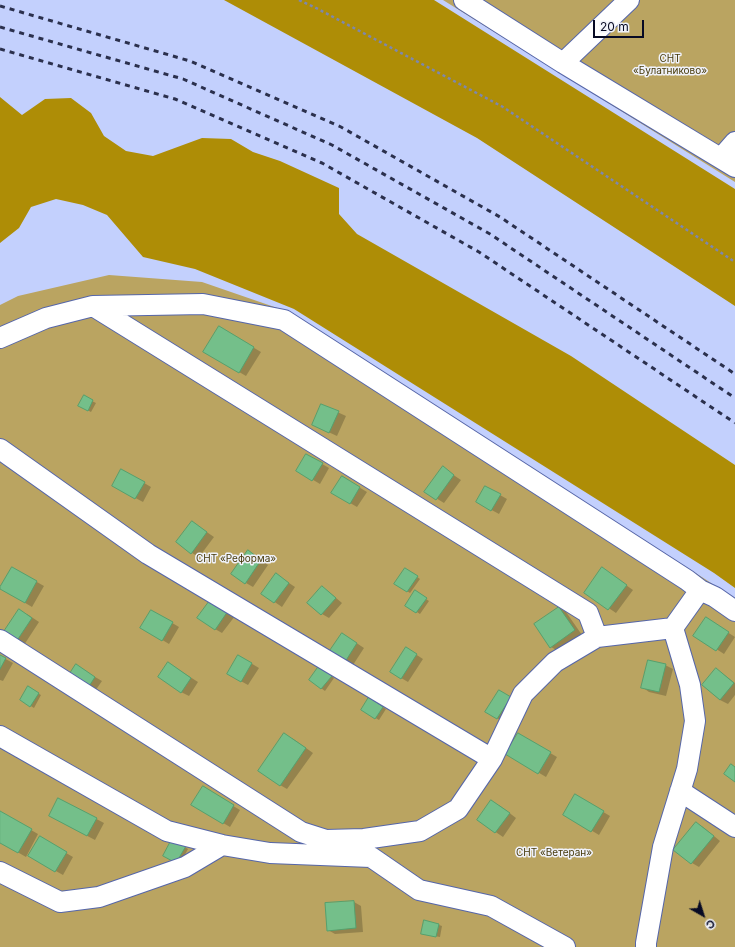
<!DOCTYPE html>
<html>
<head>
<meta charset="utf-8">
<style>
	body { margin:0 }
	#map { position:relative; width:735px; height:947px; overflow:hidden; background:#c3d0fd; font-family:Inter,sans-serif }
	canvas { display:block }
	.north { position:absolute; left:683px; top:895px; width:40px; height:40px; -webkit-text-stroke:3px #f0f2fa; paint-order:stroke; rotate:141deg; font-size:11px; font-weight:700; line-height:16px; text-align:center; color:#070a24 }
	.north::after { content:''; display:block; margin:auto; width:14px; height:18px; background:#070a24; clip-path:polygon(50% 0,100% 100%,50% 72%,0 100%) }
	.scale { position:absolute; left:593px; top:20px; width:51px; height:18px; box-sizing:border-box; border:2px solid #070a24; border-top:0; padding-left:5px; font-size:12px; line-height:14px; white-space:nowrap; color:#070a24; -webkit-text-stroke:3px #f0f2fa; paint-order:stroke }
</style>
</head>
<body>
<div id="map">
<canvas width="735" height="947"></canvas>
<div class="north">С</div>
<div class="scale">20 m</div>
</div>
<script>
const context = document.querySelector('canvas').getContext('2d');
context.lineJoin = 'round';
function fillPath(path, color) { context.fillStyle = color; context.fill(path, 'evenodd'); }
function stroke(path, color, width, dash) { context.strokeStyle = color; context.lineWidth = width; context.lineCap = dash ? 'butt' : 'round'; context.setLineDash(dash || []); context.stroke(path); }
function drawText(font, color, halo, rows, align = 'center') {
  context.font = font + ' Inter,sans-serif'; context.lineWidth = 3; context.setLineDash([]); context.textBaseline = 'middle'; context.strokeStyle = halo; context.fillStyle = color; for (const [text, x, y, turn = 0] of rows) {
    context.save(); context.translate(x, y); context.rotate((+turn || 0) * Math.PI / 180); context.textAlign = isNaN(turn) ? turn : align; if (halo) context.strokeText(text, 0, 0); context.fillText(text, 0, 0); context.restore();
  }
}
const green = new Path2D(`
	M443,0H735V182Z
	M109,275L202,282L286,311L708,581L735,600V947H0V305L18,296Z`);
const forest = new Path2D(`
	M224,0H434L735,189V306L477,138Z
	M0,97L22,115L45,99L71,98L91,113L104,136L126,151L153,156L202,138L231,139L253,152L280,161L339,188V214L357,234L571,356L735,465V588L714,573L294,309L195,269L143,257L107,215L83,205L56,199L31,207L19,228L0,243Z`);
const shadow = new Path2D(`
	M219,327L261,352L246,376L205,352Z
	M84,397L96,403L91,412L80,406Z
	M322,405L346,416L337,436L313,425Z
	M307,455L329,468L320,484L298,471Z
	M443,468L461,480L444,503L426,492Z
	M122,470L151,487L143,502L113,486Z
	M342,477L367,492L357,507L333,493Z
	M486,487L507,499L499,514L477,502Z
	M192,522L214,537L199,557L192,553Z
	M255,556L268,565L253,587L246,583Z
	M12,568L44,586L32,607L0,588Z
	M603,569L633,590L616,613L585,592Z
	M409,571L420,579L410,593L407,591Z
	M283,579L295,587L282,607L263,594Z
	M322,588L329,592L342,603L329,618L322,614Z
	M415,592L429,601L420,614L406,605Z
	M211,600L235,616L222,633L215,629Z
	M559,608L566,612L582,635L558,651L551,647Z
	M152,611L179,627L169,644L141,627Z
	M27,614L39,622L24,645L16,641Z
	M713,623L735,637L724,654L695,635Z
	M349,638L364,648L353,665L346,661Z
	M406,648L423,659L408,682L391,672Z
	M0,656L13,663L3,681L0,680Z
	M239,656L259,668L248,685L228,674Z
	M168,663L198,682L189,696L181,692Z
	M665,665L673,669L666,696L649,692L642,687Z
	M323,669L334,678L325,691L310,680Z
	M716,669L723,674L735,683V695L728,704L720,700L703,685Z
	M83,670L102,681L93,694L68,678Z
	M28,688L41,695L34,708L21,700Z
	M499,691L518,702L505,723L486,711Z
	M369,699L386,709L379,720L362,710Z
	M518,734L557,757L546,777L507,754Z
	M292,738L313,753L287,789L280,785Z
	M203,788L240,810L230,827L193,805Z
	M575,795L610,816L599,835L564,814Z
	M59,799L104,823L95,840L57,820Z
	M499,805L516,818L503,837L478,820Z
	M0,812L38,834L26,857L0,842Z
	M696,823L703,827L720,841L699,867L692,863Z
	M40,838L73,857L63,875L29,856Z
	M173,840L188,849L180,864Z
	M354,902L361,906L363,932L335,934L328,930L326,904Z
	M424,921L439,925L442,926L440,937L424,934V935L422,934Z`);
const building = new Path2D(`
	M219,326L254,347L239,373L203,352Z
	M84,395L93,400L88,411L78,406Z
	M321,404L339,411L329,433L312,425Z
	M306,454L323,463L312,481L296,471Z
	M443,466L454,475L436,500L424,492Z
	M121,469L145,482L135,499L112,486Z
	M342,476L360,487L350,504L331,493Z
	M485,486L501,494L491,511L476,502Z
	M192,521L207,532L191,554L176,542Z
	M248,550L261,560L245,584L231,574Z
	M12,567L37,581L25,603L0,589V587Z
	M602,567L627,585L608,610L584,593Z
	M405,568L418,576L407,592L394,584Z
	M276,573L289,583L274,603L261,594Z
	M322,586L336,598L321,615L307,603Z
	M415,590L427,598L416,613L405,606Z
	M211,599L228,611L215,630L197,618Z
	M559,607L575,630L550,648L534,624Z
	M19,609L32,618L16,642L3,633Z
	M151,610L173,622L162,641L140,628Z
	M706,617L729,632L716,651L693,636Z
	M342,633L357,643L345,662L329,652Z
	M406,647L417,654L401,679L390,672Z
	M0,655L6,658L0,669Z
	M238,655L252,663L241,682L227,674Z
	M648,660L666,664L659,692L641,688Z
	M168,662L191,678L181,693L158,677Z
	M76,664L95,677L86,691L67,678Z
	M319,666L332,676L321,689L309,680Z
	M716,668L734,683L720,700L702,685Z
	M28,686L39,693L30,707L20,700Z
	M499,690L511,697L497,719L485,712Z
	M369,697L383,707L375,719L361,710Z
	M284,733L306,748L280,786L258,771Z
	M518,733L551,752L538,774L505,754Z
	M731,764L735,767V782L724,774Z
	M203,786L234,805L223,824L191,805Z
	M575,794L604,811L591,832L563,815Z
	M58,798L97,818L87,836L49,816Z
	M491,800L510,813L495,833L477,820Z
	M0,811L32,829L18,853L0,843Z
	M696,822L714,836L691,864L673,850Z
	M40,836L67,852L55,872L28,856Z
	M172,839L186,846L176,863L163,856Z
	M354,901L356,928L327,931L325,903Z
	M424,920L439,924L436,937L421,934Z`);
const path = new Path2D(`
	M299,0L318,9L503,107L735,262`);
const minor = new Path2D(`
	M464,0L563,63L735,167
	M563,63L629,0
	M721,158L735,142
	M93,306L588,613L597,637
	M0,338L46,318L93,306L203,304L284,320L687,580L700,590L715,597L735,611
	M0,449L148,554L492,759
	M0,640L301,832L326,840L364,839L420,831L458,809L492,759L523,694L555,662L597,637L673,628
	M0,736L167,831L222,845L270,853L371,857L419,890L491,906L565,947
	M680,791L735,827
	M0,872L60,902L99,897L185,867L222,845
	M646,947V943L663,847L687,769L695,721L690,685L673,628L700,590`);
const rail = new Path2D(`
	M0,6L190,61L341,127L500,217L735,374
	M0,27L183,79L332,145L490,234L735,398
	M0,49L175,99L322,163L479,252L735,423`);
const parkNames = [
	["СНТ",670,59],
	["«Булатниково»",670,71],
	["СНТ «Реформа»",236,559],
	["СНТ «Ветеран»",554,853]
];
fillPath(green, '#baa461');
fillPath(forest, '#ae8d06');
fillPath(shadow, '#0003');
fillPath(building, '#74bf8a');
stroke(building, '#56a06d', 1);
stroke(minor, '#5666a9', 22);
stroke(path, '#7e87ad', 2.5, [3, 3]);
stroke(minor, '#fff', 20);
stroke(rail, '#2b304d', 3, [5, 5]);
drawText('10px', '#463909', '#f0f2fa', parkNames);
</script>
</body>
</html>
